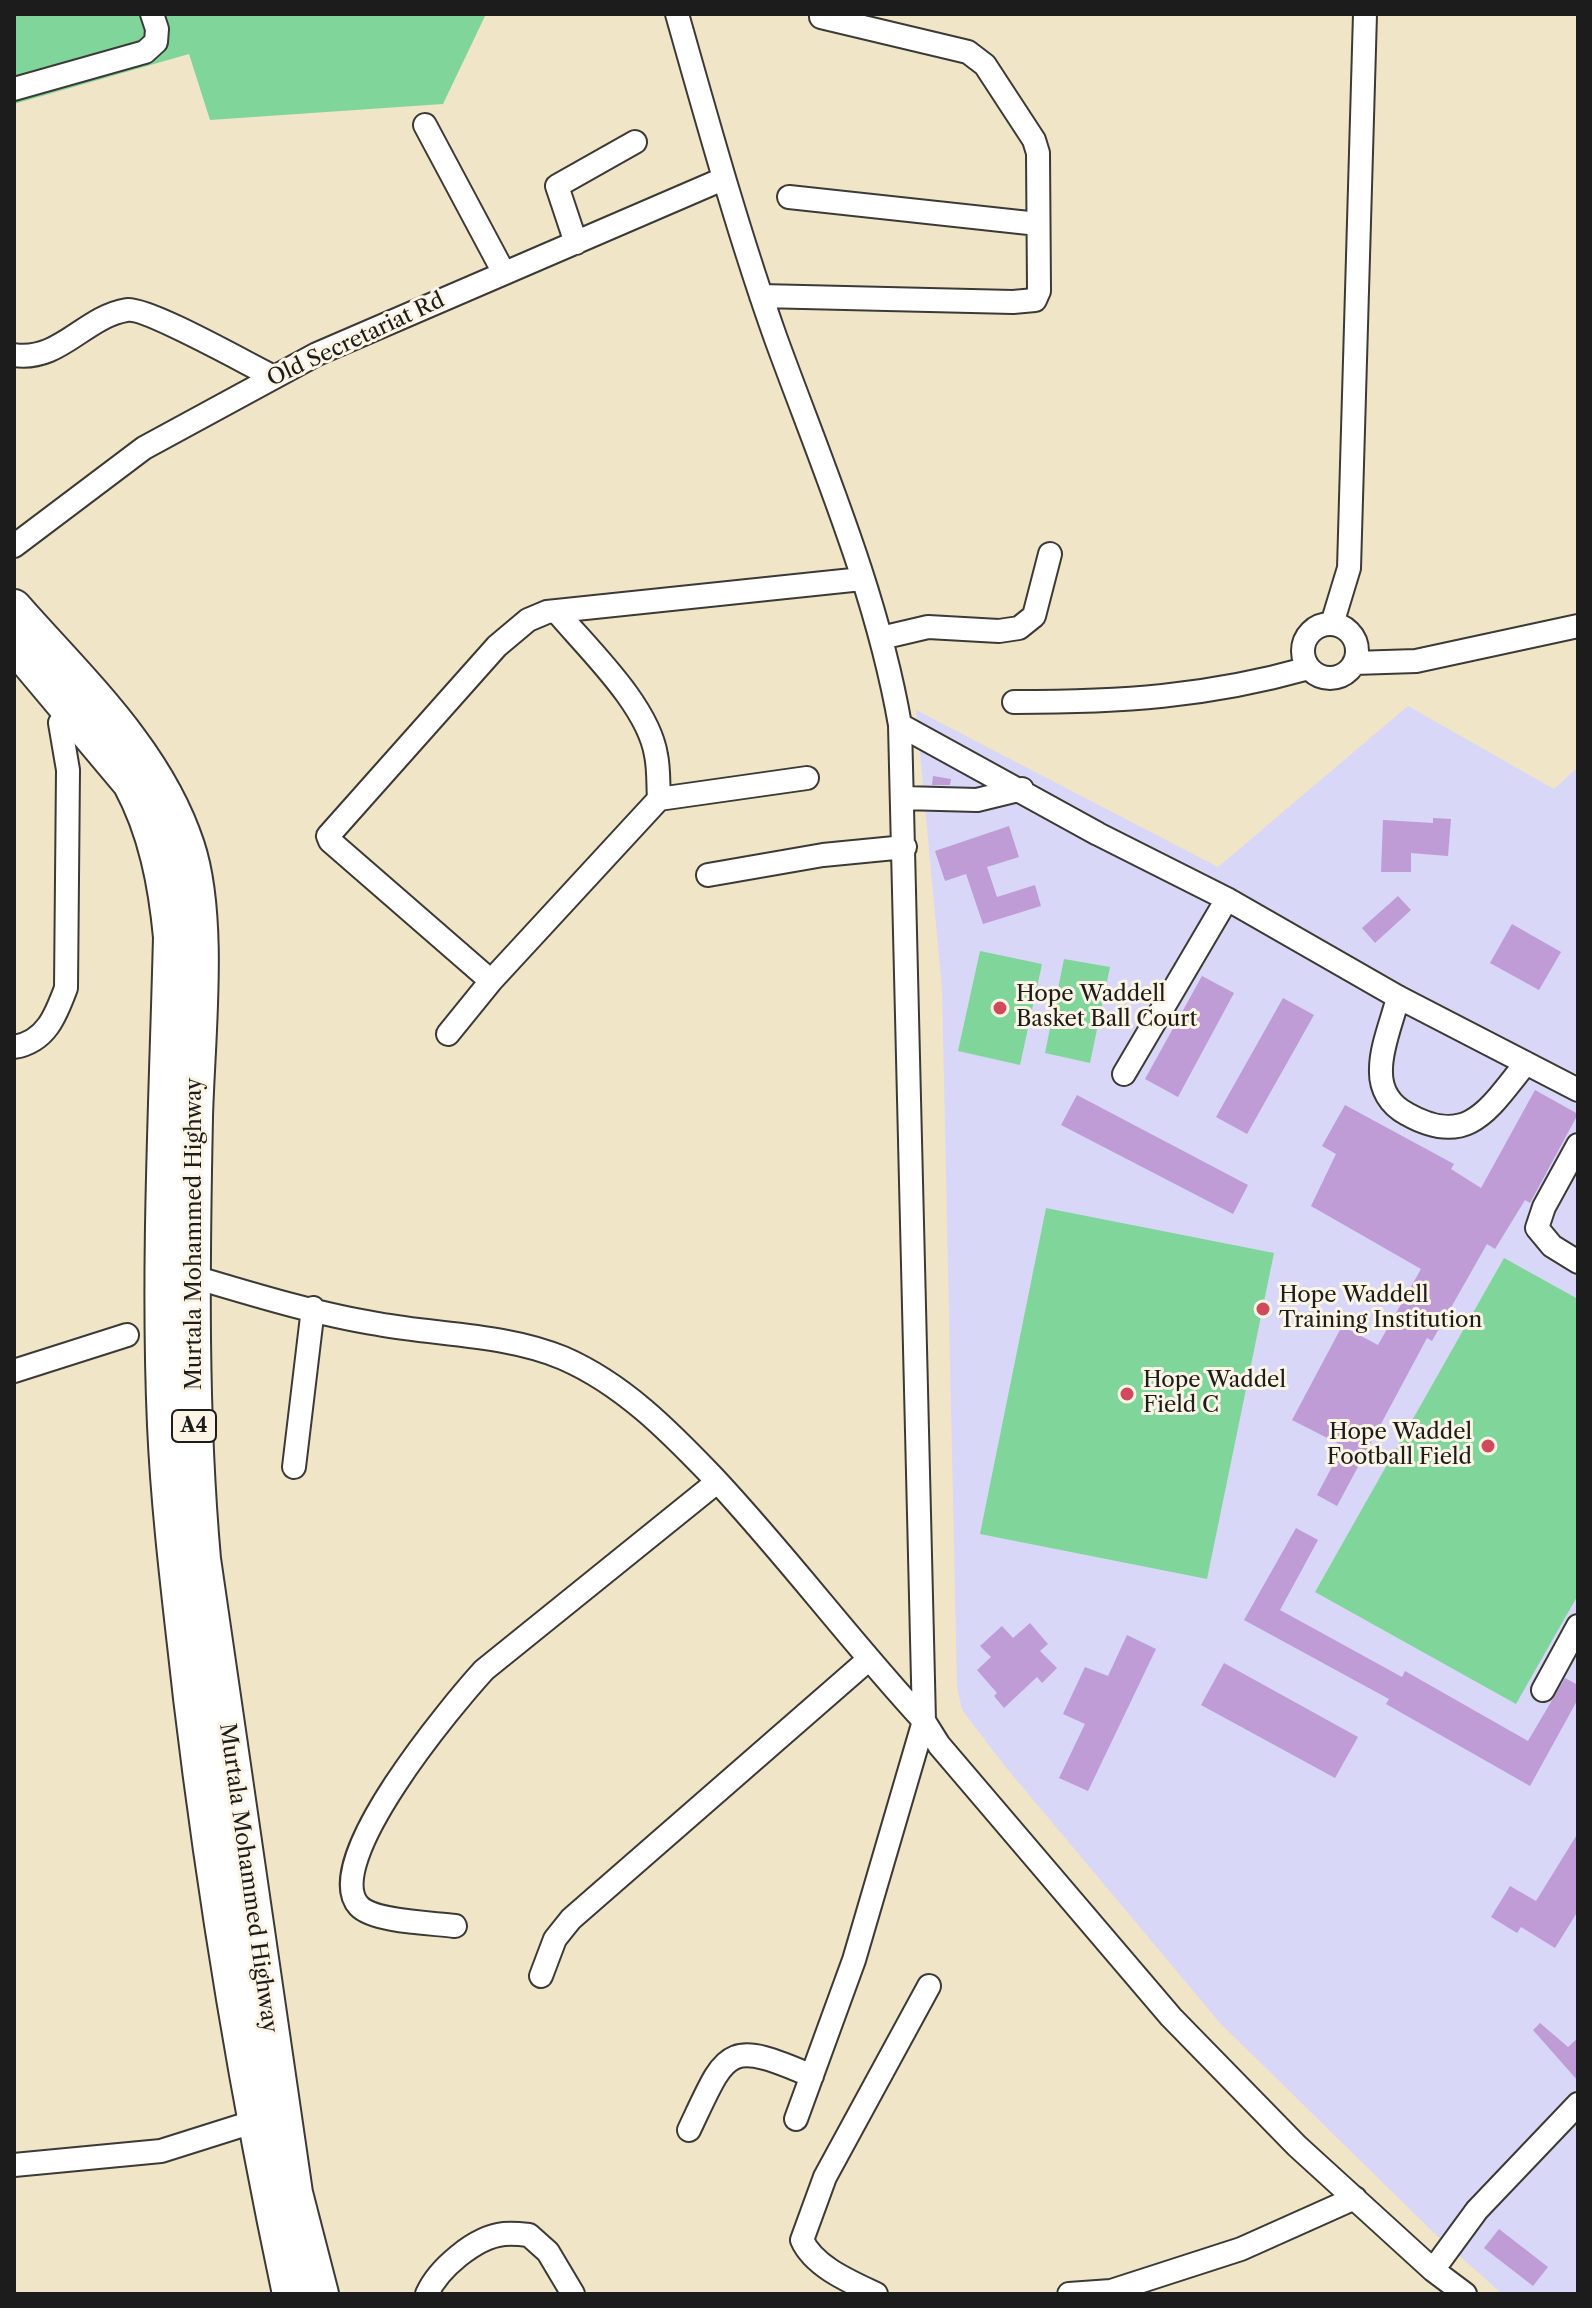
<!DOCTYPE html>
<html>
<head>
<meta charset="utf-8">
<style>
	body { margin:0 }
	#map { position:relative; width:1592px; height:2308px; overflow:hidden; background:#f1e5c7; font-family:"Libre Caslon Text",serif }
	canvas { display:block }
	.frame { position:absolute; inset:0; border:16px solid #1c1c1c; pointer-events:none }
</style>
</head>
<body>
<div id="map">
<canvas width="1592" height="2308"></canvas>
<div class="frame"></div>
</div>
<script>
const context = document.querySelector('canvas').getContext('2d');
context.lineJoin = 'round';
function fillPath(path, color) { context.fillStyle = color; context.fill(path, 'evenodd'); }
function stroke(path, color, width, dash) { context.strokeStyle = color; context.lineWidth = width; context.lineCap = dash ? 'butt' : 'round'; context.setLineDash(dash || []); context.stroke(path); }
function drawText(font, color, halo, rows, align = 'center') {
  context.font = font + ' "Libre Caslon Text",serif'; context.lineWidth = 6; context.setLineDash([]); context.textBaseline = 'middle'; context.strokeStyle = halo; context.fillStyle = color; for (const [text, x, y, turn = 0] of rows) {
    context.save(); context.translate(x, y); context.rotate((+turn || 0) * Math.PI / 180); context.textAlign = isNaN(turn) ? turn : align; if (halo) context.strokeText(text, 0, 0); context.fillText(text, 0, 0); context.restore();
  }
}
const built = new Path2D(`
	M1408,706L1554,789L1578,767V2294H1502L1432,2231L1220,2023L1004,1765L962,1710L957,1687L942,989L916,710L1218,867Z`);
const green = new Path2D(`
	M14,14H486L443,104L210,120L189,54L14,104Z
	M980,951L1042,964L1020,1065L958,1051Z
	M1064,959L1110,967L1090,1063L1045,1053Z
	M1046,1208L1274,1253L1207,1579L980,1534Z
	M1504,1258L1578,1299V1595L1516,1704L1315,1592Z`);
const building = new Path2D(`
	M933,776L951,779L950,785H932Z
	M1433,818L1451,819L1448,856L1411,853V872H1381L1383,820L1433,823Z
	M1009,826L1019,857L987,867L997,897L1035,885L1041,906L983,924L966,874L945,881L935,851Z
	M1398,896L1411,910L1375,943L1362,928Z
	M1512,924L1561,952L1539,990L1490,963Z
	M1202,976L1234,993L1178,1097L1145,1079Z
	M1283,998L1314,1015L1247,1134L1216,1117Z
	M1535,1090L1578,1114L1530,1203L1525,1200L1495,1249L1487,1244L1432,1341L1427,1338L1337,1506L1317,1495L1343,1446L1292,1420L1342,1326L1378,1345L1421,1269L1311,1206L1336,1154L1322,1146L1345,1105L1454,1164L1451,1169L1481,1188Z
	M1077,1095L1248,1185L1233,1214L1061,1125Z
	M1296,1528L1318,1540L1280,1610L1402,1677L1405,1671L1528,1741L1565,1678L1578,1685V1699L1530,1786L1386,1704L1389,1699L1244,1620Z
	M1030,1623L1048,1644L1040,1651L1057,1668L1042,1683L1037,1677L1004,1708L994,1696L997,1693L977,1670L991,1657L980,1646L1002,1626L1013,1638Z
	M1127,1635L1156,1649L1088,1791L1059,1778L1085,1724L1063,1714L1085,1667L1108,1676Z
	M1224,1663L1358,1737L1335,1778L1201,1705Z
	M1578,1833V1911L1555,1948L1521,1927L1517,1933L1491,1917L1510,1886L1536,1901Z
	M1540,2023L1568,2047L1578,2038V2081L1533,2030Z
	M1499,2229L1548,2267L1533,2286L1484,2248Z`);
const minor = new Path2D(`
	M677,14C708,123 738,232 776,339C822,465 877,592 900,725L924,1721L939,1745L1171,2017L1297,2146L1433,2270L1465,2294
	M14,89L145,52L156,42L157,29L152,14
	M425,125L504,273
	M789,197L1038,224
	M576,243L557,186L635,142
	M761,296L1013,302L1035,300L1039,291L1038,153L1034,140L985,65L968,52L821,17
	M14,355C60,362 84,317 127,310C147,307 249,365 274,377
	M14,546L144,448L317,354L723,179
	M556,611C588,649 648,705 656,755C659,769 658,785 659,799
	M1332,624L1349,568L1365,14
	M1303 651a27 27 0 1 1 54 0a27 27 0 1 1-54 0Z
	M881,638L928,627L999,631L1019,628L1034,616L1050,554
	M1354,663L1416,661L1578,626
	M1014,702C1120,702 1206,697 1309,668
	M900,725L1098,834L1227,899L1398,997L1578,1090
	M903,798L977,800L1022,789
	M708,875L823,855L905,847
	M491,981L330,841L328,836L497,646L528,620L547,612L862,579
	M1398,997C1393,1019 1381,1046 1381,1069C1380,1089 1390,1105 1407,1114C1469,1149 1490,1107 1526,1063
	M448,1034L491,981L659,799L807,778
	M14,1047C46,1042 56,1015 66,988L68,770L60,723L74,712
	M1124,1074L1227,899
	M1578,1145L1544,1207L1537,1228L1552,1246L1578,1262
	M184,1274C245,1292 315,1314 378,1324C437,1335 506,1334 563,1358C623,1384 669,1431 714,1478C787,1556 851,1642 924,1721L854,1960L796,2119
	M14,1371L127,1335
	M294,1467L313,1308
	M1543,1690L1578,1626
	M455,1926C433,1923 374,1922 359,1906C319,1863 454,1703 484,1670L717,1482
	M541,1976L555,1939L571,1919L868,1660
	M689,2130C727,2050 725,2038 812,2076
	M14,2165L161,2151L256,2121
	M1433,2270L1477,2210L1578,2104
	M427,2294C438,2269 475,2237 504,2234C512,2233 521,2234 529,2235L548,2252L573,2294
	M876,2294C851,2282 814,2267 802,2240L825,2177L929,1986
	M1069,2294L1111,2291L1241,2249L1355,2198`);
const highway = new Path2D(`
	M14,607C78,680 156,751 187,846C211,918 197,1039 195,1117C192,1265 190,1412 203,1559L295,2193L321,2294
	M14,645L130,783C156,831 166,884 171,937C167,1097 158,1265 165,1425C169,1516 181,1607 191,1698C215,1898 248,2097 290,2294`);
const markers = [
	[1000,1008,8,"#d1495b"],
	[1263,1309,8,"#d1495b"],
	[1127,1394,8,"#d1495b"],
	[1488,1446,8,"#d1495b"]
];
const shields = [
	[194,1426,44]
];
const shieldNames = [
	["A4",194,1426]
];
const streetNames = [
	["Old Secretariat Rd",356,340,-25],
	["Murtala Mohammed Highway",195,1234,-90],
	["Murtala Mohammed Highway",248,1878,82]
];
const poiNames = [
	["Hope Waddell",1016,995],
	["Basket Ball Court",1016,1020],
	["Hope Waddell",1279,1296],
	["Training Institution",1279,1321],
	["Hope Waddel",1143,1381],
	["Field C",1143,1406],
	["Hope Waddel",1472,1433,"right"],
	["Football Field",1472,1458,"right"]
];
fillPath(built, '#d8d7f8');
fillPath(green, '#80d69a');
fillPath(building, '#bf9cd5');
stroke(minor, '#3c3a36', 26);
stroke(highway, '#3c3a36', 38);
stroke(minor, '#fff', 22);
stroke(highway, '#fff', 34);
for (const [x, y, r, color] of markers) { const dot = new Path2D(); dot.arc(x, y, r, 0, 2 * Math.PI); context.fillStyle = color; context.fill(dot); stroke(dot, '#fcf5e5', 3); }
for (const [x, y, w] of shields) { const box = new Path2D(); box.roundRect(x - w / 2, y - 16, w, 32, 6); context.fillStyle = '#fcf5e5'; context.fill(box); stroke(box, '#1c1c1c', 2); }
drawText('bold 20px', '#1c1c1c', null, shieldNames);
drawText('22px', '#1c1c1c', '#fcf5e5', streetNames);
drawText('22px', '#1c1c1c', '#fcf5e5', poiNames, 'left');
</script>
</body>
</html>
